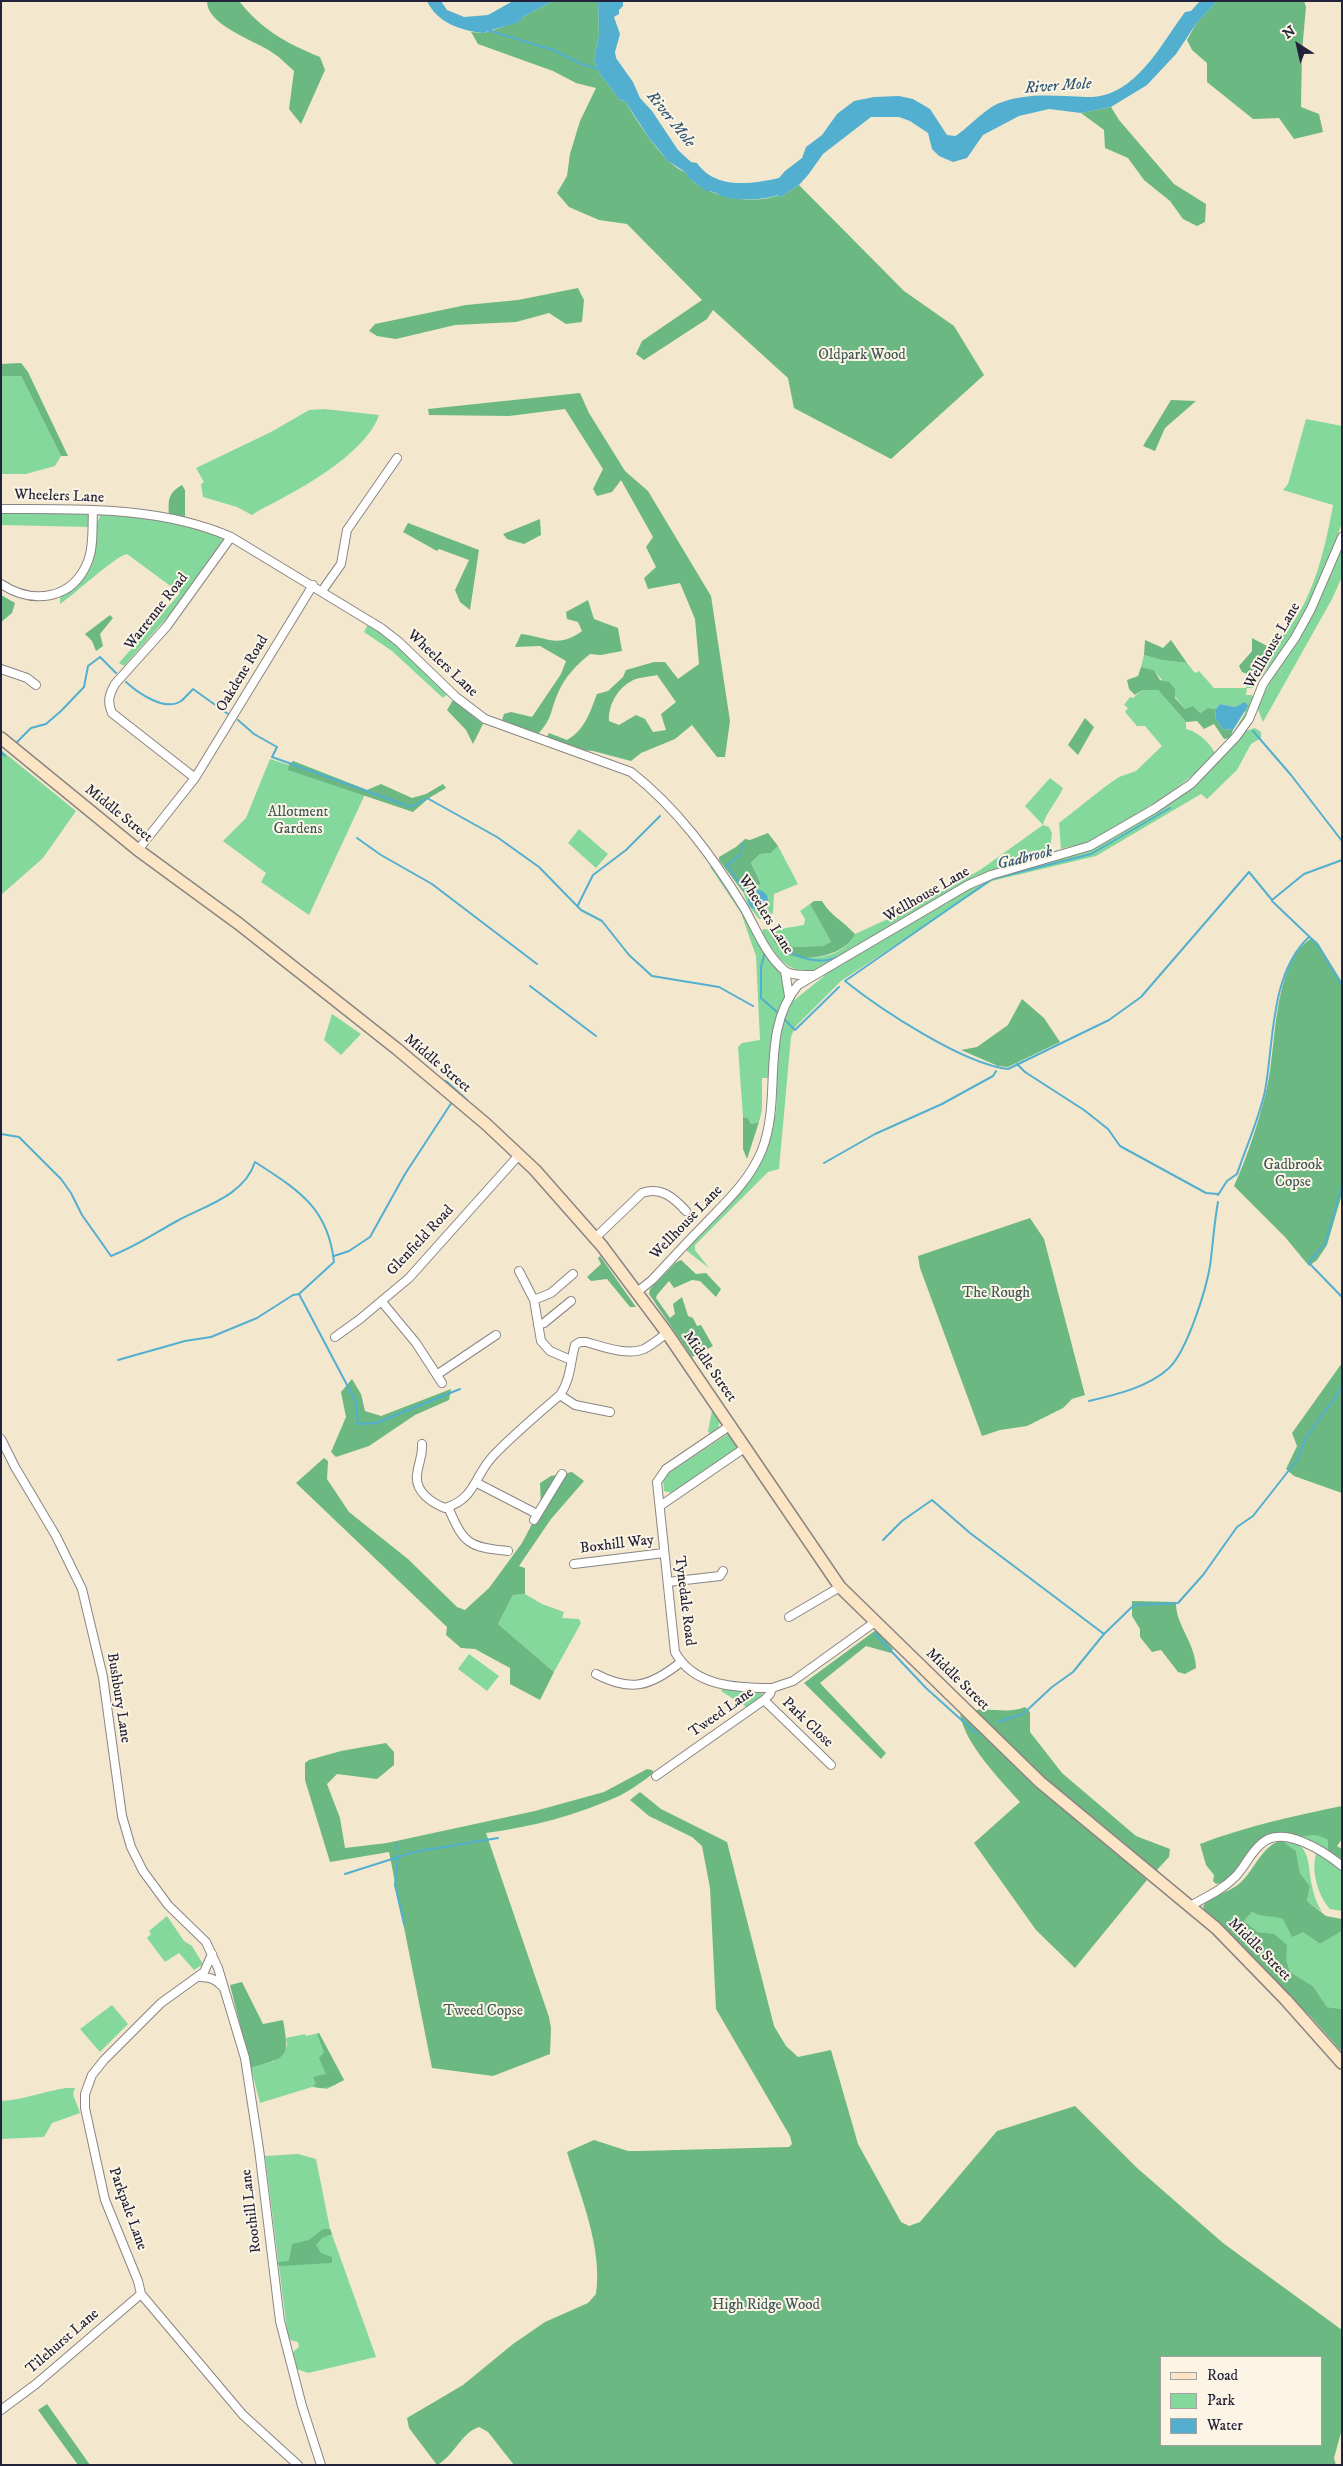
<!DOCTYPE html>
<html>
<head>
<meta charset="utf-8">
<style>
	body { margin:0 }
	#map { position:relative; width:1343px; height:2466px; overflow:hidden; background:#f3e8cd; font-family:"IM FELL DW Pica",serif }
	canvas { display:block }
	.frame { position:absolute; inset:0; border:2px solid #22223b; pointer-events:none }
	.legend { position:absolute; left:1160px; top:2356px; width:162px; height:90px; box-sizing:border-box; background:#fcf5e5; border:1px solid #a5a1a1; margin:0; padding:6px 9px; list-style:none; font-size:15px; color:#22223b }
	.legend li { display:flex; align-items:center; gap:10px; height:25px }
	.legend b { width:25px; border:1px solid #a5a1a1 }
	.north { position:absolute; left:1273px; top:20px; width:50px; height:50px; -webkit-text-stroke:4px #fcf5e5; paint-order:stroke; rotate:325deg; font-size:14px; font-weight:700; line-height:20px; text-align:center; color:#22223b }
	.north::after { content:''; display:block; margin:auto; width:18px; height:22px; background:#22223b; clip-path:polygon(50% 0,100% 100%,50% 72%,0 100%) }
</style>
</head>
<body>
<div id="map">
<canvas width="1343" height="2466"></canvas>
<div class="frame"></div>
<ul class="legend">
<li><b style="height:6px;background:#fce5c4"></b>Road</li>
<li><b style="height:14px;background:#84d89b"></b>Park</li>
<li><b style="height:14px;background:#52afd0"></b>Water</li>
</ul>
<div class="north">N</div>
</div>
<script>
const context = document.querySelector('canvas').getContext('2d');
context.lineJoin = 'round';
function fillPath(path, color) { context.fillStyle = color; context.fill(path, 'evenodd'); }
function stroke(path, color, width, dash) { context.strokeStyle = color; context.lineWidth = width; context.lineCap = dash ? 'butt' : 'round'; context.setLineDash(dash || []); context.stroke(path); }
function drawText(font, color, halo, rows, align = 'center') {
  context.font = font + ' "IM FELL DW Pica",serif'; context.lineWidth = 4; context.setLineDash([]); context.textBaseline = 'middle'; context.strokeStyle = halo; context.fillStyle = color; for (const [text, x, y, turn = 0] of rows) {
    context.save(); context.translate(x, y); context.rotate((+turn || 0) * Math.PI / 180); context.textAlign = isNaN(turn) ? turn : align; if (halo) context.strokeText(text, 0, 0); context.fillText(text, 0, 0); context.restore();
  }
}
const green = new Path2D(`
	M1,376H21L61,456L55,466L26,474H1Z
	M324,409L379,415C369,447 315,481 286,496C275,503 263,507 252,515L237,507L203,497L201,484L204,482L196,468L271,432L309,410Z
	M1306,419L1342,426V522L1335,544L1310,602L1294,634L1261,677H1255L1270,657L1269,647C1276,639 1285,633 1291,625C1315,593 1326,544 1333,505L1283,490L1288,484Z
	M1,512L87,513L90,515V527L1,525Z
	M101,515C122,515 213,523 223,540L221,545L185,597L124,666L119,663L180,593L127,554C114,557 75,594 60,604V598C71,585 84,582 92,564C99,548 91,528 101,515Z
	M1342,545V577L1332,599L1263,722L1257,707Z
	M368,624L397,644L445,691L447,694L443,698L392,651L364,632Z
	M1144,655L1162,660L1187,663L1195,673L1199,671L1214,688H1246L1247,680L1255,684L1253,688H1247L1246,695H1252L1254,700L1248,716L1232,737L1230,738L1245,713L1241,704L1235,707L1220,704L1216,709L1208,708L1200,713L1185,709L1154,670L1141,667Z
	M1142,690H1158L1186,722V729C1197,731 1210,743 1215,753C1206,773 1113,830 1090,841C1081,845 1070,846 1061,849L1059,823L1106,786L1119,777L1136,771L1162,746L1145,726H1137L1125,712L1128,708L1124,705L1130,697L1133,698Z
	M1255,728L1261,732V738L1251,744L1237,770L1207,799L1201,794L1096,856L992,881L841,981L795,1027L791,1037L779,1169L768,1172L695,1245V1250L709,1268L687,1251V1246L754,1173L767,1147L772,1119L776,1114L777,1090L775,1087L780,1027L787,1006L823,977L825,973L969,889L991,878L1091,850L1180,796L1200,781L1245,731Z
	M1,750L76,811L43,858L1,895Z
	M270,759L289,765L293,761L367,790L309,915L261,882L266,873L223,841L246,818Z
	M1050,778L1063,788C1058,800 1045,814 1043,825L1049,827L1052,833L1050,849L1045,851L1043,857L986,874L815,970C787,976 774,953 762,932L763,929L774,930L804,925L805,919L800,911L810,904L831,942L823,946L793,947L776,935L772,939C781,944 794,955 804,957C823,960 847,952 855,934L914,907L980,870L1043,825L1025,806Z
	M579,829L608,854L596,868L568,843Z
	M778,846L798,884L774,894L773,913L768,917L759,919L748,905L743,892L761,884L751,863L760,854L771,853Z
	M713,865L784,978V998L774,1026L769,1078H762V1110L759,1122L751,1124L748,1118L743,1117L738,1047L742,1043L760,1040L756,956L741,913L710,867Z
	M332,1014L361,1034L341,1055L324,1040Z
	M712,1411L720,1420L718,1429L710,1434L708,1431Z
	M729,1433L738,1445L736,1449L677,1490L671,1493L664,1491L663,1479L666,1475Z
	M525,1594L542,1604L564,1612L562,1618L579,1619L581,1623L554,1672L498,1624L513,1595Z
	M469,1654L499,1676L487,1691L458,1669Z
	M724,1688L761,1692L764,1697L748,1708L721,1691Z
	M1317,1834L1328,1840V1851L1299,1836Z
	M1281,1840C1312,1842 1307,1862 1312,1886C1314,1896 1317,1904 1322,1912L1307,1901L1310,1886L1300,1873L1296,1851Z
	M1316,1854H1319L1342,1871V1911L1330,1909C1318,1896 1311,1871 1316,1854Z
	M1252,1912C1262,1918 1272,1913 1283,1919C1296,1925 1308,1936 1320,1944L1342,1931V2009L1327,2007L1313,1986L1290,1972L1274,1935L1258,1932L1244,1921Z
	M167,1916L184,1941L192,1946L203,1964L194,1970L179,1953L165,1962L147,1938L151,1934L149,1931Z
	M112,2005L128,2024L100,2052L80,2029Z
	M319,2033L344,2080L327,2089L312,2087L260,2103L251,2068L274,2061L287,2046L286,2038L305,2034L306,2036Z
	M66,2088H75L73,2094L80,2113L52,2123L44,2137L1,2139V2101C24,2100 44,2091 66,2088Z
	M298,2154L316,2159L330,2229L376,2357L308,2373L297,2369L293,2352L299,2347L298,2342L290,2340L287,2330L265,2156Z`);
const forest = new Path2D(`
	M207,1H239C262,30 286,43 320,57L325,70L301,124L289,109L294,71C287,65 281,58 273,53C255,40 207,26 207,1Z
	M553,1H598L599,35L594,60L600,74L620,100L625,101C637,121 664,165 685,172C701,197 753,206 779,195L781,197L799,185L904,291L954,326L984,375L891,459L794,408L788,378L713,310L707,319L644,360L636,354L642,341L702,300L627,224L599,220L569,207L557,193L567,176L570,154L580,121L596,88L576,83L553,71L478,44L471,32L484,33L521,21L523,17Z
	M1217,1H1304L1306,7L1302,51L1301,107L1319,114L1323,132L1294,139L1279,118L1253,119L1207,82V63L1192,50L1187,40L1196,24Z
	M1111,107L1119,120L1174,184L1206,204L1205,222L1197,226L1183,219L1170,201L1144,180L1128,158L1105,148L1104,130L1081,113Z
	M578,288L584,300L582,322L566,324L549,313L516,322L455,325L396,339L377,336L369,331L375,324L466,305L518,300Z
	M21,363L28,372L68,456H61L21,376H1V364Z
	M580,393L589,413L625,471L648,491L711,596L730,721L725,757H717L692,725L675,739L641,753L631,761L593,751L580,750L546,738L549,733L567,740C585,730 590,712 597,694L608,691L623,677L626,670L654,662H665L678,679L699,664L695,619L680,583L648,589L644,578L656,567L646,547L653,537L621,480L612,492L597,496L593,489L603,469L565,409L509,416L429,415L428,409ZM657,675L676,702L661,714L666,730L653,732L645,719L636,715L619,725L609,721C608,707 616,690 630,682C637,677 649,677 657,675Z
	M1171,400L1196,401L1165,428L1155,451L1143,446Z
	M182,485L185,490V517L169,515C168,500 168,493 182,485Z
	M540,519L541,535L524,544L507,539L503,534Z
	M408,523L479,550L470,610L460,602L455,590L469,560L439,549L437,551L403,532Z
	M1,595L15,603L12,613L1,622Z
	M588,600L594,619L618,628L622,651L601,655L590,654C577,664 564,678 558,693C550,711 553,718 538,734L502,720L504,714L511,712L532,717L561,674L566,661L540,646L515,647L521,634C547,637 558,649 582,631L578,622L567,619L566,612Z
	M110,615L113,618L100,634L103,646L96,651L92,641L85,634Z
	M1252,638L1269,647L1270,657L1255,677L1242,672L1239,666L1252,651Z
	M1145,640L1163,648L1171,640L1187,663L1162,660L1144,655Z
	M1141,667L1154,670L1160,680L1169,682L1175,689V698L1185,709L1193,706L1200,713L1208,708L1216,709L1215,718L1223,729L1233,730L1230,738L1224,739L1214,724L1204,729L1197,721L1186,722L1158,690H1142L1135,695L1129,689L1127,680L1138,676Z
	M453,700L483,724L473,744L466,730L447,710Z
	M1085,718L1094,727L1078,755L1068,745Z
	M293,761L367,790L381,784L412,798L426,794L443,784L446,788L429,798L413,812L288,770L289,765Z
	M768,833L778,846L771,853L760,854L751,863L761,884L743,892L719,860V857L736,847L745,839L750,840Z
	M814,901H822C830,915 843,921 855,934C846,956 801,965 782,951C778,948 775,942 772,938L776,935L793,947L823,946L831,942L810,904Z
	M1312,938L1318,943L1342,982V1194L1327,1245L1317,1260L1309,1266L1285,1237L1234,1186C1248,1155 1259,1121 1267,1088C1277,1047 1272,962 1312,938Z
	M1022,999L1044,1018L1060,1042L1008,1067L998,1066L961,1050L977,1047L1008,1025Z
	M743,1117L748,1118L751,1124L759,1122L747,1159L743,1149Z
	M1030,1218L1044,1239L1085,1395L1072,1399L1063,1408L1027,1426L1000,1430L982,1436L920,1268L918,1256Z
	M600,1256L636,1307H630L607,1279L591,1281L587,1277L601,1264L598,1258Z
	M681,1260L696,1274L706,1273L721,1289L716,1297L700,1281L692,1280L674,1288L669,1281L657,1295L656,1298L670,1318L675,1314L673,1304L682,1297L688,1316L693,1318L697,1326L701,1325L713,1346L692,1357L649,1294L650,1289L675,1263Z
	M1342,1363V1493L1294,1476L1286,1469L1297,1446L1292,1433Z
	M352,1379L361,1394L365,1411L381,1416L451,1389L449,1400L415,1415L369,1446L336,1457L331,1452L346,1417L341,1392Z
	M324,1458L328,1461L327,1479L349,1512L408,1559L457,1607L465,1610L489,1588L522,1543L541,1507L540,1483L551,1476L572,1472L584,1481L551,1519L519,1566L525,1568V1594L513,1595L498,1624L554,1672L540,1700L510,1684V1668L475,1649L461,1648L446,1635L447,1627L296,1483Z
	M1132,1601L1176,1602C1175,1624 1196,1644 1196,1668L1185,1674L1178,1672L1161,1650L1152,1652L1140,1637V1629L1132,1616Z
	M876,1630L893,1649L891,1653L866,1646L820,1683L886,1753L881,1759L804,1683Z
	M1025,1707L1030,1712V1732L1062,1773L1136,1836L1170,1849L1169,1857L1155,1872L1114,1840L990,1731L976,1710C994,1708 1008,1714 1025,1707Z
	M960,1714L1147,1880L1075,1968L1036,1930L974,1843L1020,1802C999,1778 966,1746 960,1714Z
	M386,1743L394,1752V1765L377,1779L337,1774L327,1784L340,1818L345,1848L387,1843L535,1811L604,1792L647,1769L652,1770L654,1773C643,1781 631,1790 619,1796C577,1815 532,1827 486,1833L549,2017L551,2028L550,2054L493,2076L432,2068L389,1852L330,1862L305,1780V1763L309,1760L341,1751Z
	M640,1792L661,1809L727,1842L774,2026L786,2046L798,2057L831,2050L858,2144L901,2222L909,2226L920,2222L997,2131L1075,2106L1136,2167L1223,2243L1342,2330V2429L1334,2458L1336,2465H514L488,2432L479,2427C462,2432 454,2456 437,2465L409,2428L407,2418L463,2385L513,2344L545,2322L588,2303L596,2294C603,2248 580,2195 567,2152L594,2140L628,2151H640L789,2147L792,2144L790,2136L716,2009L710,1888L702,1846L692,1837L649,1816L630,1800ZM1162,2357H1322V2445H1162Z
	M1342,1806V1839L1337,1846L1342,1849V1859L1328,1851V1840C1312,1831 1313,1837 1299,1836C1292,1835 1286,1831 1280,1832C1248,1835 1244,1879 1216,1884L1213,1881L1214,1875L1206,1865L1200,1844C1247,1826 1293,1816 1342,1806Z
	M1281,1840L1296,1851L1300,1873L1310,1886L1307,1901L1326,1916L1342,1919V1931L1320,1944L1303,1932L1292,1937L1283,1919C1272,1915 1261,1918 1252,1912L1244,1921L1258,1932L1274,1934L1287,1945L1286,1960L1290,1972L1313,1986L1327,2007L1342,2009V2052L1311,2017L1205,1913L1203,1906C1211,1895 1228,1893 1239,1884C1255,1870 1260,1848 1281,1840Z
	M242,1982L263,2024L283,2020C290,2059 287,2057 251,2068L230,1985Z
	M319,2033L344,2080C332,2086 325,2091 313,2086L316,2084L313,2077L326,2074L319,2058L324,2052L317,2034Z
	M323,2229H330L332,2234L322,2238L316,2245L321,2253L332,2257V2263L279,2266L278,2262L289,2261L292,2244L309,2240Z
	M47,2404L90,2465H78L38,2410Z`);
const water = new Path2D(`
	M427,1H441L447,10L464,17L488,15L513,1H553L523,17L521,21C509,27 496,27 484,33C462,31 437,23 427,1Z
	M598,1H623V6L619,10V14L614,17L620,34L615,52L616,58L633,82L640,98L652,111L678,150L691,162L697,163C716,190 751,184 779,178L785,171L802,158L806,147L822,135L837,114L854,101L874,97L899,96L913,99L930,109L947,135C949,135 953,136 955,136C960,135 985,109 997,104C1026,92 1055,96 1086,97C1135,99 1161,44 1185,12L1191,11L1200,1H1217L1196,24L1176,54L1147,85L1111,107L1081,113L1049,109L1019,116L983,135L967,158L953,162L939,156L932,149L928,133L910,121L899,117H871L823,154L808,175L799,185L781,197L778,195C765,200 743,200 729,198C721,197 714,190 706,191L689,178L685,172L668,161L649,138L625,101L620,100L600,74L594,60L599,35Z
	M1245,702L1248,706L1233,730L1223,729L1215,718L1216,709L1220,704L1235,707Z
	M748 900a10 10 0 1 1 20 0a10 10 0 1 1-20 0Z`);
const stream = new Path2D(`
	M487,30L553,50L584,65L600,69
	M126,682C138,693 165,712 181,701C185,698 189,693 193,689L228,714
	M238,720L254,734L277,747L272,757L411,807L427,798L497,837L539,867L581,910L602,921L629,955L652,976L719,987L753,1006
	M1253,731L1291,775L1342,841
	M15,744L31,728L46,724L61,711L84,687L88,666L100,657L116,673
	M1,752L5,756
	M1170,808L1091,854L992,879L845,981C880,1009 963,1064 1008,1069L1109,1020L1141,997L1249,872L1272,900L1304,874L1342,860
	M357,838L381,855L432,884L537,964
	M742,844V849
	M741,853L727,866L748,895
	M1272,901L1317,944L1342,985
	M578,905L593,875L626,850L660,816
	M776,940C788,956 813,964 832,959C846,955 872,936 886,929
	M765,952L761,967V998L777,1012
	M530,986L596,1036
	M785,1020L795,1030L839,987
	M1017,1064L1025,1072L1084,1110L1108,1129L1120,1146L1206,1193L1218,1194
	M446,1081L467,1100
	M1,1134L19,1137L61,1179L71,1193L82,1215L111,1256C135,1247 155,1233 177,1221C204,1206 244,1196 255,1162C298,1190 328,1207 334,1262L299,1294L356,1402L358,1424L376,1423L460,1389
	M824,1163L875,1134L942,1104L993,1076L996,1071
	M1342,1186L1325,1244C1320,1251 1312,1255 1309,1263L1342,1297
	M1218,1195L1227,1181L1237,1174C1246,1147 1259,1119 1265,1091C1274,1042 1270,973 1309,937
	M334,1256L349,1251L370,1237L405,1174L452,1102
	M118,1360L185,1341L211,1337L257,1318L293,1295L299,1294
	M1089,1401C1115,1395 1149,1387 1169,1368C1187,1351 1206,1290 1210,1266C1213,1245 1214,1223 1218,1202
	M883,1540L902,1521L932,1500L970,1533L1104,1634
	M875,1634L926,1688L977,1734
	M998,1722L1023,1714L1052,1687L1073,1672L1104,1634L1134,1605L1178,1603L1203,1575L1237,1527L1253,1516L1297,1460L1305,1439L1342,1388
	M396,1844L397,1850
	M398,1855L395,1885L404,1924
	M345,1874L414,1852L498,1838`);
const street = new Path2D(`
	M1,509C77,509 161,506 231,537L381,628L399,642L456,697L485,719L631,772C677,808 712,856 743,906C755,926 765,954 784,970C791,976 803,975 813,975
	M1,584C33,605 73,600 88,561C94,546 92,526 93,511
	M322,591L341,564L347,530L397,458
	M1,669L27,678L36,685
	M195,778L112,713C107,701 109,695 115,684L167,626L231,537
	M138,850L195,778L313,585
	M785,971L789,996
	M595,1238L642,1193C661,1186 674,1198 686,1211
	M519,1271L534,1300L541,1341L550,1351L571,1360
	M637,1292L652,1280C669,1262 686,1243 704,1225C726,1202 750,1180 762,1150C783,1097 759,1032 798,985L968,885L991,875L1090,846L1154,809L1191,784L1236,737L1249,719L1263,684L1295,638L1311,609L1342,537
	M534,1300L551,1293L573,1274
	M382,1302L416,1343L442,1383
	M538,1325L544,1323L571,1301
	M335,1337L360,1319L409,1278L519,1155
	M438,1374L496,1335
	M560,1395L575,1405L610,1412
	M731,1425L666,1469L657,1482L675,1652C694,1687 737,1688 772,1688
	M1,1439L15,1467L56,1536L82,1589L103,1677L122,1816L131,1847L143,1871L168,1905L206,1942L218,1968L245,2058L259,2149L280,2321L302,2406L321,2465
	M422,1444C423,1457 418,1463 417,1475C415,1492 432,1503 445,1508C476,1499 474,1475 494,1455C514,1434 538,1414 560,1395C571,1379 570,1363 575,1345L580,1342H586C604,1347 627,1356 644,1349C652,1345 660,1338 667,1333
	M477,1483L537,1514
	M660,1506L746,1447
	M448,1507C464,1544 468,1547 508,1551
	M534,1520L562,1474
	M574,1564L664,1553
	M668,1582L720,1576L723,1571
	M789,1617L840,1587
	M596,1674C630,1692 650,1687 681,1662
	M764,1700L831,1765
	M656,1776L764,1700L770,1694L772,1688L793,1681L875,1622
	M1190,1906C1206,1897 1222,1890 1235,1877C1245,1867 1250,1853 1261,1844C1282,1824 1324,1851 1342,1866
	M212,1954L204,1972L161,2003L104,2060L92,2075L85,2094V2108L105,2200L138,2281L141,2294L243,2415L298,2465
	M199,1977C210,1977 216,1979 223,1987
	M1,2410L36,2384L141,2294`);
const secondary = new Path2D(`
	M1,738L138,850L239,924L397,1049L486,1124L535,1170L602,1246L667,1333L840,1587L1040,1782L1216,1928L1286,2000L1342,2063`);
const parkNames = [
	["Oldpark Wood",862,356],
	["Allotment",298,813],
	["Gardens",298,830],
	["Gadbrook",1293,1166],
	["Copse",1293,1183],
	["The Rough",996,1294],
	["Tweed Copse",483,2012],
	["High Ridge Wood",766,2306]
];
const streetNames = [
	["Wheelers Lane",59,497,2],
	["Warrenne Road",157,612,-52],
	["Wellhouse Lane",1273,646,-60],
	["Wheelers Lane",442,664,43],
	["Oakdene Road",243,674,-59],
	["Middle Street",118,814,39],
	["Wellhouse Lane",927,895,-30],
	["Wheelers Lane",765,915,58],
	["Middle Street",437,1064,40],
	["Wellhouse Lane",687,1223,-46],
	["Glenfield Road",421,1241,-47],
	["Middle Street",709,1367,55],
	["Boxhill Way",617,1545,-7],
	["Tynedale Road",684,1601,83],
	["Middle Street",957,1680,44],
	["Bushbury Lane",118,1698,81],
	["Tweed Lane",722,1713,-35],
	["Park Close",807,1723,44],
	["Middle Street",1259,1950,45],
	["Parkpale Lane",127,2209,70],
	["Roothill Lane",252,2211,-97],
	["Tilehurst Lane",63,2342,-41]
];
const waterNames = [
	["River Mole",1058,87,-4],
	["River Mole",670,120,51],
	["Gadbrook",1025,859,-14]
];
fillPath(green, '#84d89b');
fillPath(forest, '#6bb883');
fillPath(water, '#52afd0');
stroke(stream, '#52afd0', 2);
stroke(street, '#8a8584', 10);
stroke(secondary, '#8a8584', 14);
stroke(street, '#fff', 8);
stroke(secondary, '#fce5c4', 11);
drawText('15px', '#3f5958', '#fcf5e5', parkNames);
drawText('15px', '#22223b', '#fcf5e5', streetNames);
drawText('italic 16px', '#355a77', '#fcf5e5', waterNames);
</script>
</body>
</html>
